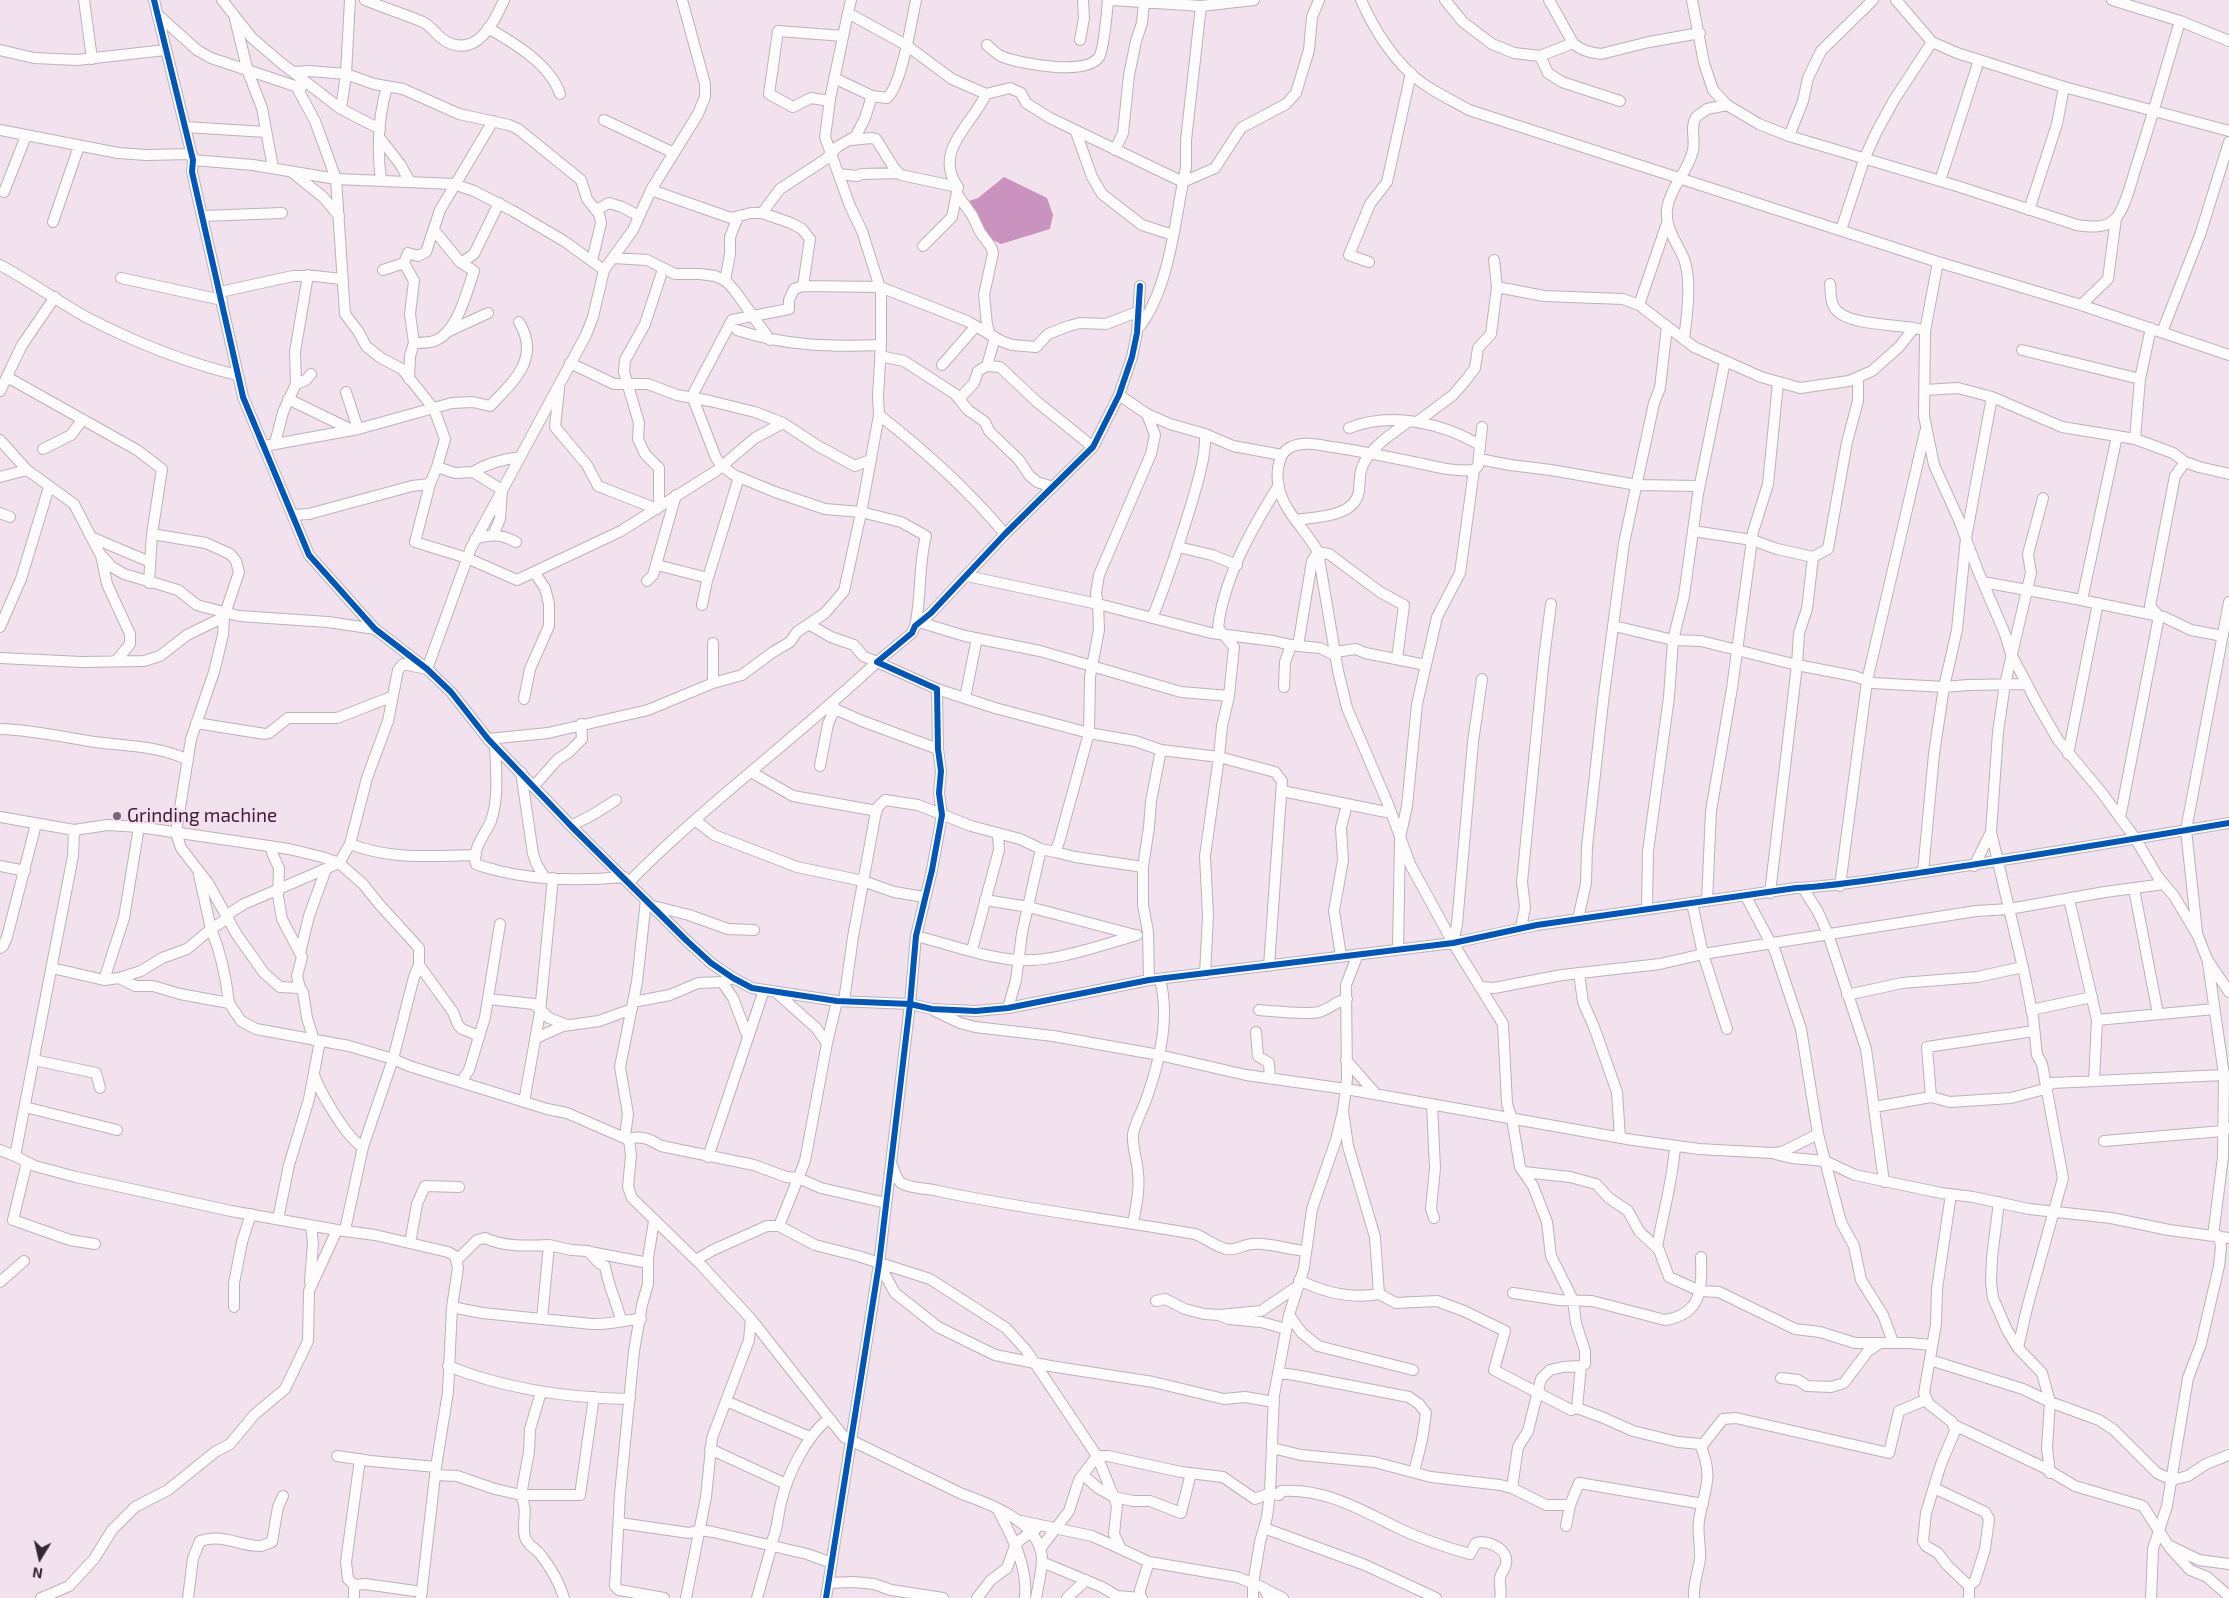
<!DOCTYPE html>
<html>
<head>
<meta charset="utf-8">
<style>
	body { margin:0 }
	#map { position:relative; width:2229px; height:1598px; overflow:hidden; background:#f2e2ee; font-family:"Exo 2",sans-serif }
	canvas { display:block }
	.north { position:absolute; left:15px; top:1533px; width:50px; height:50px; -webkit-text-stroke:4px #f9dbf2; paint-order:stroke; rotate:189deg; font-size:14px; font-weight:700; line-height:20px; text-align:center; color:#332831 }
	.north::after { content:''; display:block; margin:auto; width:18px; height:22px; background:#332831; clip-path:polygon(50% 0,100% 100%,50% 72%,0 100%) }
</style>
</head>
<body>
<div id="map">
<canvas width="2229" height="1598"></canvas>
<div class="north">N</div>
</div>
<script>
const context = document.querySelector('canvas').getContext('2d');
context.lineJoin = 'round';
function fillPath(path, color) { context.fillStyle = color; context.fill(path, 'evenodd'); }
function stroke(path, color, width, dash) { context.strokeStyle = color; context.lineWidth = width; context.lineCap = dash ? 'butt' : 'round'; context.setLineDash(dash || []); context.stroke(path); }
function drawText(font, color, halo, rows, align = 'center') {
  context.font = font + ' "Exo 2",sans-serif'; context.lineWidth = 4; context.setLineDash([]); context.textBaseline = 'middle'; context.strokeStyle = halo; context.fillStyle = color; for (const [text, x, y, turn = 0] of rows) {
    context.save(); context.translate(x, y); context.rotate((+turn || 0) * Math.PI / 180); context.textAlign = isNaN(turn) ? turn : align; if (halo) context.strokeText(text, 0, 0); context.fillText(text, 0, 0); context.restore();
  }
}
const water = new Path2D(`
	M1004,177L1047,198L1053,215L1050,229L1001,244L985,236L969,201L978,198Z`);
const minor = new Path2D(`
	M84,0L92,59
	M154,0L193,160L192,172L243,397L309,555L375,629L427,669L451,692L488,739L571,826L687,941L711,963L733,978L752,988L837,1001L910,1004L932,1009L976,1011L1008,1008L1149,980L1453,943L1537,925L1796,888C1840,886 1882,878 1925,872C2026,857 2128,840 2229,823
	M222,0L252,38L280,62L341,109L380,129
	M365,0C384,8 404,14 423,22C433,27 437,37 447,42C477,57 494,23 504,0
	M851,0L848,13L906,45L952,79L986,94L1010,88L1021,93L1026,103L1050,118L1183,182L1215,168L1241,128L1286,104L1296,93L1309,50L1312,17L1319,0
	M1112,0L1201,6L1254,0
	M1361,0C1373,27 1389,53 1410,73C1427,89 1450,99 1469,110L1938,262L2081,305L2229,355
	M1445,0L1463,22L1492,44L1514,53L1540,56L1573,43
	M1549,0L1573,43C1581,51 1591,53 1601,54L1649,42L1700,33
	M1692,0L1704,63L1713,90L1727,105L1759,124L1789,136L1957,186L2077,225C2090,227 2107,229 2116,218C2126,207 2132,178 2137,164C2152,117 2166,69 2180,21
	M1896,0L1932,42L1957,53L2064,87L2229,131
	M2112,0L2180,21L2229,41
	M157,14L197,50L211,58L301,88
	M235,19L248,72L262,108L273,168
	M488,28C514,43 550,64 560,94
	M1080,40L1084,18L1083,0
	M987,45C992,49 997,55 1003,57C1022,64 1086,76 1099,57C1104,50 1107,11 1108,0
	M0,50L34,58L77,60L165,50
	M1540,56L1548,73L1562,82L1620,101
	M294,72L310,71L346,74L374,84L403,89L459,114L509,125L518,129L581,180L587,199L599,214L601,223L592,261
	M834,78L872,96L887,98C902,84 911,23 916,0
	M296,86L315,121L336,179L345,314L358,331L366,346L381,358L402,369L434,409L445,439L437,467L455,473L473,472L502,490L500,519L493,535
	M830,101L811,98L793,107L769,94L778,31L843,36
	M341,109L346,74L350,0
	M604,120L674,153
	M185,127L266,132
	M0,130L118,153L146,155L191,154
	M1076,132L1092,177L1102,194L1142,225L1173,235
	M1789,136L1803,101L1808,78L1821,51L1873,0
	M379,137L400,164L409,180
	M851,140L871,138L876,139L894,168L901,175L958,187
	M1115,150L1123,133L1129,75L1136,41L1142,23L1144,2
	M193,160L253,165L336,179L454,184L474,191L513,211L564,241L604,270
	M292,172L323,197L339,216
	M839,174L857,176L862,174L898,173
	M381,180C377,149 378,117 387,87
	M1940,181L1979,60
	M651,190L731,218L751,213H762L780,189L826,159L837,147L856,136L865,118L872,96
	M4,192L26,136
	M957,194L972,215L980,232L991,247L993,253L984,295L987,325L990,334
	M596,210L609,203L622,207L639,216
	M2029,210L2057,124L2064,87
	M762,213L791,223L802,229L810,239L803,286L880,287L967,321L1001,341L1012,345L1036,347L1048,334L1069,326L1080,323L1106,324L1137,312
	M203,216L282,213
	M53,222L79,146
	M1841,230L1865,157L1877,131L1894,100L1932,42
	M923,246L952,217L958,187C932,151 973,124 986,94
	M613,258L647,260L675,274H700L715,276L726,281L735,291L770,340
	M1369,262L1349,255L1370,204L1387,182L1411,73
	M1938,262L1925,331L1924,416L1934,465L1959,520L1978,571L2005,634L2011,654L2039,707L2058,740L2102,793L2135,838L2158,877L2174,896L2198,936L2207,959L2229,992
	M404,263L414,281L410,314L414,343
	M461,263L474,254L499,203
	M0,265C30,281 57,301 86,317C134,342 184,362 237,375
	M383,270L404,263L408,253L418,256L426,252L440,210L493,121
	M121,278L222,300
	M725,281L730,254V237L738,217
	M1830,284C1831,292 1830,301 1834,307C1844,326 1899,324 1919,329
	M803,286L794,289L789,300V309L732,320L692,396L716,458L722,466L734,475L775,492L825,509L861,512L901,522L926,536C918,566 922,596 915,626
	M1497,287L1544,296L1623,299L1639,305L1694,347L1761,377L1800,388L1849,381L1872,371L1899,347L1914,328
	M220,292L293,276H315L341,279
	M1639,305L1667,223
	M2081,305L2108,279L2116,218
	M737,330C785,346 831,347 881,345
	M1137,330C1168,292 1174,229 1183,182L1186,167V140L1201,6
	M447,332L488,313
	M2162,332L2200,235L2229,142
	M1684,339C1687,316 1692,281 1684,259C1677,242 1665,229 1667,209C1670,188 1686,174 1692,154C1697,142 1689,129 1696,117L1707,109L1727,105
	M2022,350L2140,379
	M880,356L904,361L955,394L968,410L985,422L989,431L1019,460L1029,475L1037,482L1053,487
	M570,363L614,384H648L677,395L710,401L755,412L783,423L818,446L855,466L870,460
	M942,365L976,326
	M987,366L995,337
	M7,377L137,450L162,469L152,534L149,583
	M409,379L410,356L414,343C420,343 428,343 434,341C457,334 467,291 474,271L460,262L434,230
	M296,384L295,352L308,275
	M559,389L555,427L587,465L598,486L657,509
	M1925,390L1958,388L1992,397L2062,427L2135,439L2140,379L2151,328
	M0,391L22,345L55,297
	M346,392L358,429
	M1119,395L1147,414L1170,424L1205,434L1233,446L1282,455
	M288,399L352,430
	M959,399L974,383L978,371L987,366L1000,367L1036,401L1093,447
	M1147,414L1155,435L1151,454L1099,575L1096,593L1098,604L1211,633L1274,641L1291,645L1285,662L1284,687
	M879,415C924,450 968,490 1005,534
	M1417,422L1453,395L1466,380L1475,368L1478,348L1491,334L1497,287L1494,260
	M1482,427L1478,466L1474,470C1455,472 1436,467 1418,463C1389,457 1361,451 1332,447C1319,445 1303,441 1291,447C1277,453 1276,475 1279,488C1284,512 1307,531 1318,552L1338,671L1347,708L1388,804L1410,864L1453,943L1503,1024L1507,1104L1512,1119L1520,1167L1533,1186L1547,1222L1551,1256L1573,1300L1576,1323L1585,1351V1364L1581,1366L1577,1408
	M1349,428C1391,411 1442,423 1480,445
	M2135,439L2173,453L2185,462L2199,467L2229,474
	M0,440L27,470L74,504L100,554L112,567L124,574L178,590L197,605L204,607L239,616L328,622L375,629
	M275,443L283,412L296,384L306,380L311,374
	M264,446L358,429L452,403L473,402L490,406C514,381 541,358 519,322
	M43,449L71,435L82,420
	M1479,459L1510,465L1551,470L1637,485L1699,486
	M473,472C488,463 503,459 520,457
	M0,477L27,470
	M430,484L415,542L467,558L517,580L621,531L716,471L755,438L783,423
	M659,507V468L645,454L638,439L639,423L624,372L625,360L645,324L663,269
	M0,513L10,517
	M293,515L309,514L412,486L430,484L437,467
	M1296,520C1317,517 1355,517 1359,491C1360,480 1359,471 1365,461C1375,444 1393,433 1408,422
	M1693,531L1752,540L1777,549L1813,557
	M152,534L206,543L230,554L236,561L239,572L224,617L223,635L214,672L191,739L176,833L181,848L208,883L237,935L264,973L280,987L300,988
	M91,537L150,562
	M475,539C491,534 501,534 516,542
	M1178,547L1212,555L1237,565
	M101,555L107,584L130,634V644L116,661
	M657,565L708,578
	M647,581L653,575L676,495
	M1983,582L2071,598L2164,617L2191,630L2223,636
	M2082,600L2117,436
	M702,605L707,581L739,477
	M1152,618C1168,580 1180,541 1192,502C1198,480 1206,457 1205,434
	M919,622L965,636L1040,651L1181,692L1229,696
	M1614,626L1673,640L1701,641L1797,665L1854,676L1873,683L1944,687L1968,685L2027,684
	M0,627L21,579L49,487
	M1291,645L1298,646L1312,561L1318,552L1329,554L1380,592L1404,605L1397,659
	M1298,646L1320,648L1336,656
	M1335,652L1356,649L1365,653L1426,665
	M0,658L81,662L144,661L160,656L187,635L224,617
	M713,683V643
	M937,689L995,708L1089,733L1135,741L1161,750
	M965,698L977,638
	M524,699L530,669L549,626V604L545,588L534,572
	M828,706L862,721L938,749
	M196,723L265,734L269,733L288,718H337L391,697
	M0,729C32,730 63,737 95,742C125,746 161,746 188,760
	M488,739L548,733L648,710L713,683L742,675L773,652L790,642L797,632L825,613L844,591L861,513L879,415L878,397L881,345V291L862,231L850,206L825,137L830,99L848,13
	M495,746C496,770 499,798 491,821C486,833 471,850 476,864C482,867 489,868 495,870C537,881 581,881 624,877
	M2068,754L2098,603
	M820,766L828,724L835,708
	M521,772L533,854L537,865L545,878
	M751,772L793,796L877,811
	M534,786L557,760L569,752L582,739L581,724
	M1282,791L1391,813
	M0,817L74,830L108,825L139,827L289,849L322,857L339,863L363,884L379,904L419,948V965L414,977L393,1059L363,1147L345,1230
	M2120,818L2159,616L2150,606L2175,476L2185,462
	M695,820L714,835L797,867L863,881L894,892L924,897
	M571,826L594,814L616,800
	M74,830L73,856L15,1156L35,1166L76,1177L231,1211L337,1230L375,1235L448,1252L455,1256L458,1268L452,1307L448,1392L436,1467L421,1598
	M350,844C391,860 433,856 476,855
	M271,846L272,853L279,868L278,896L282,919L302,957L297,976L300,988L303,992L307,1018L314,1040
	M1055,852L1075,857L1143,867
	M0,866L25,871
	M1974,866L1991,832
	M1923,872L1934,754L1944,687L1957,630L1966,538L1992,397
	M629,882C707,803 796,738 877,662L863,656L854,645L831,637L810,625
	M1840,886L1867,681L1925,432
	M1803,888L1818,912L1828,934L1866,1049L1884,1182
	M2134,889L2158,1014
	M1770,893L1797,665L1799,633L1807,609L1813,557L1828,549L1847,442L1858,401V378
	M1745,895L1775,951L1801,1029L1818,1134L1825,1161L1855,1175L1941,1193L1973,1197L2029,1209L2111,1218L2169,1230L2229,1238
	M2069,899L2097,1020L2094,1081
	M985,900L1029,907L1135,935
	M1707,901L1711,811L1732,688L1753,532L1768,484L1778,383
	M1692,903L1703,954L1727,1029
	M653,906L689,915L728,929L754,930
	M1647,909L1648,851L1669,697L1673,640L1684,596L1698,494L1725,361
	M1578,919L1586,883L1587,847L1603,702L1624,543L1654,403L1660,388L1667,326
	M1521,928L1525,907L1522,882L1544,658L1551,604
	M2197,932L2186,830L2229,602
	M916,936C949,944 982,957 1017,960C1052,963 1102,945 1137,935
	M1453,943L1457,924L1473,742L1482,679
	M0,948L3,946L7,937L36,824
	M1398,949L1400,838L1407,806L1417,704L1437,617L1460,573L1474,470
	M972,950L999,850L998,834
	M300,953L309,916L326,869
	M1341,956L1334,911L1343,860L1341,828L1347,804
	M2208,963L2224,1075L2223,1157L2213,1236
	M419,965L453,1012L458,1025L462,1029L479,1036
	M52,968L104,980L119,978L135,986H153L180,994L229,1003L241,1021L256,1029L349,1046L393,1059L409,1066L547,1109L567,1113L629,1140L631,1155L628,1187L632,1198L702,1266L751,1319L844,1437L962,1494C991,1504 1041,1523 1042,1559C1042,1572 1038,1586 1036,1598
	M1579,973L1583,1002L1594,1027L1617,1092L1620,1138
	M1205,974L1208,915L1205,856L1219,757L1275,772L1282,781L1269,966
	M119,978L141,971L162,958L187,949L211,929L199,875
	M104,980L124,918L139,827
	M1149,980L1148,932L1143,905V867L1149,827L1151,801L1161,750L1219,757L1222,726L1229,696L1234,647L1218,628C1224,577 1252,528 1279,485
	M722,982L733,998L747,1035
	M1482,987L1494,988L1562,975L1660,964L1703,954L1976,911L2009,909L2105,892L2164,884
	M777,993L816,1028L827,1043
	M1847,995L1902,983L1977,977L2023,967
	M488,999L534,1004L549,1018L567,1025
	M844,1001L853,937L875,817L877,808L885,800L918,805L971,826L1020,839L1041,849L1055,852L1059,842L1089,733L1090,677L1099,630L1098,604L967,576
	M633,1002L670,995L698,983L722,982L733,978
	M229,1003C226,977 221,953 211,929L225,920L230,913L244,904L339,863L350,844L367,778L388,721L398,670L403,664L427,669L471,548L586,335L593,317L604,270L633,230L651,190L698,114L705,97V84L682,0
	M1008,1008L1016,980L1022,933L1041,849
	M1259,1010C1274,1011 1304,1015 1319,1012C1330,1009 1336,1001 1347,999
	M2031,1010L2092,997
	M935,1011L960,1023L975,1027L1053,1036L1159,1055L1246,1075L1346,1089L1633,1140L1699,1149L1772,1153L1782,1152L1818,1134
	M2097,1020L2214,1009
	M1256,1032L1258,1056L1269,1063L1270,1078
	M536,1038L563,1026L599,1021L632,1009
	M34,1060L96,1073L100,1088
	M1346,1060L1376,1094
	M314,1075C320,1092 347,1139 363,1147
	M461,1082L469,1070L485,1017L500,924
	M1931,1097L1927,1047L2034,1031
	M524,1102L540,1012L553,878
	M1432,1104L1435,1168L1431,1209L1434,1218
	M25,1107L117,1130
	M1874,1107L1931,1097L1950,1102L2011,1098L2045,1089L2052,1083L2224,1075
	M1343,1111L1348,1146L1375,1237L1379,1294L1396,1303L1437,1301L1464,1311L1505,1331L1494,1370L1571,1410L1577,1408L1604,1418L1633,1431L1678,1442L1700,1444C1714,1478 1705,1487 1699,1520C1697,1534 1701,1546 1700,1559C1698,1572 1693,1585 1694,1598
	M625,1136L628,1114L620,1067L637,982L646,900
	M628,1139C641,1135 650,1139 661,1146L754,1165L786,1177L798,1178L821,1188L886,1203
	M2104,1141L2223,1131L2229,1128
	M0,1150L15,1156
	M1775,1154L1792,1158L1825,1161L1841,1222L1854,1246L1861,1280L1883,1315L1893,1342
	M708,1157L764,990
	M27,1162L13,1220L70,1240L95,1244
	M892,1165C894,1170 896,1178 900,1182C909,1189 927,1188 938,1191C1023,1209 1109,1219 1195,1234C1206,1238 1214,1246 1226,1249C1235,1251 1243,1245 1252,1244C1270,1242 1288,1250 1306,1251
	M1524,1172L1570,1177L1596,1184L1609,1198L1628,1211L1639,1231L1659,1250L1669,1277L1700,1291L1719,1292L1795,1329L1820,1332L1855,1343H1909L1932,1345
	M1951,1194L1937,1289L1936,1324L1924,1393L1929,1404L1952,1422L1955,1431L1941,1464L1926,1513L1923,1541L1926,1546L1938,1553L1947,1565L1969,1586V1598
	M1999,1202L1992,1257L1991,1282L1993,1298L2007,1330L2018,1348L2042,1373L2050,1402L2047,1448L2050,1473
	M278,1219L289,1165L309,1099L320,1041
	M654,1221L648,1258V1284L642,1305L634,1351L620,1494L615,1586L619,1590L664,1598
	M1133,1224C1136,1206 1140,1190 1138,1173C1137,1159 1132,1147 1133,1134C1136,1120 1143,1110 1147,1097C1160,1060 1170,1018 1160,979
	M779,1226L805,1161L827,1043L837,1001
	M410,1243L417,1204L425,1186L459,1187
	M1657,1247C1663,1213 1673,1180 1675,1146
	M590,1252L648,1263
	M457,1260L477,1240L485,1238C504,1247 528,1246 549,1245
	M696,1260L713,1250L767,1226H779L815,1245L858,1256L930,1279L1006,1328L1026,1350L1097,1456L1117,1505L1114,1534L1121,1549L1149,1562L1140,1590V1597
	M879,1264L895,1293L938,1327L995,1355L1050,1366L1153,1382L1224,1399L1245,1397L1274,1402
	M1299,1280C1325,1293 1351,1299 1379,1294
	M0,1282L24,1261
	M310,1282L313,1243L311,1226
	M1513,1293L1559,1300L1592,1301L1665,1320C1702,1314 1702,1289 1701,1257
	M1156,1301L1165,1299L1185,1309L1204,1314L1220,1315L1261,1311L1298,1286
	M234,1307V1283L242,1242L251,1214
	M452,1307L482,1313L592,1324C608,1325 624,1320 641,1319
	M1289,1315L1302,1333L1318,1346L1413,1370
	M1221,1316L1229,1319L1261,1322L1286,1329
	M542,1319L549,1245L571,1250L588,1251L599,1263L605,1266C608,1285 616,1301 621,1320
	M2018,1348L2027,1308L2063,1178L2042,1064L2037,1055L2033,1017L2024,972L1991,832L1998,732L2005,684L2031,573L2028,554L2043,498
	M1930,1360L2023,1389L2050,1402L2099,1420L2114,1430L2157,1473L2172,1480L2188,1476L2206,1464L2229,1455
	M448,1366C505,1389 569,1398 630,1399
	M1278,1373L1295,1375L1409,1397L1419,1404L1426,1413L1422,1440L1414,1472
	M1781,1378L1798,1380L1807,1386L1831,1387L1844,1383L1868,1351L1880,1343
	M541,1392L530,1429L529,1452L521,1495H580L594,1397
	M726,1401L810,1437
	M1954,1425L2043,1467L2075,1486L2143,1506L2168,1545L2199,1560L2229,1564
	M1701,1447L1723,1419L1736,1418L1889,1453L1899,1411L1926,1400
	M1272,1448L1301,1455L1374,1462L1431,1477L1500,1485L1512,1488L1546,1505H1570
	M710,1449L786,1484
	M337,1456L371,1461L436,1467
	M435,1475L457,1476L495,1489L521,1495C529,1513 521,1523 525,1537C527,1545 535,1548 540,1554C551,1568 559,1581 564,1598
	M1083,1475L1098,1488L1114,1497L1133,1501H1150L1181,1513L1191,1473
	M1512,1488L1518,1447L1528,1431L1541,1379L1550,1370L1563,1367L1581,1366
	M1934,1488L1985,1512L1989,1519L1985,1549L1975,1581L1969,1586
	M998,1510C1012,1537 1028,1566 1025,1598
	M1021,1521L1092,1536L1121,1549
	M620,1523L689,1533L700,1530L713,1532L807,1554L832,1563
	M1566,1526L1570,1505L1579,1483L1703,1504
	M1264,1528L1365,1565L1436,1598
	M770,1545C778,1532 777,1518 781,1503C787,1475 806,1437 828,1419
	M2170,1548L2190,1570L2207,1577L2229,1596
	M1040,1549L1069,1511L1079,1480L1097,1456H1108L1181,1472L1223,1477L1255,1499L1270,1493L1279,1495L1281,1491C1323,1488 1358,1508 1394,1526C1418,1538 1445,1547 1470,1554L1476,1543C1487,1540 1509,1548 1506,1564C1505,1569 1500,1574 1500,1579C1499,1586 1502,1591 1500,1598
	M1042,1562L1102,1587L1117,1596L1142,1598
	M1149,1562L1237,1577L1264,1588L1269,1598
	M829,1583L854,1582L874,1584L891,1590L943,1598
	M354,1585L348,1579L346,1562L360,1459
	M1265,1589L1283,1598
	M41,1598L69,1586L94,1559L112,1530L135,1507L168,1490L215,1452L230,1444L254,1415L285,1389L308,1341L309,1291L337,1230
	M188,1598L193,1558L200,1541C224,1533 241,1547 261,1546C264,1545 269,1543 272,1542L278,1507L283,1496
	M354,1598V1585L365,1584L422,1592
	M686,1598L706,1497L712,1438L749,1340L751,1319
	M757,1598L772,1545
	M826,1598L879,1264L910,1004L916,936L932,870L942,815L939,793L941,771L938,749L937,689L877,662L912,633L915,626L931,613L1005,534L1093,447L1119,395L1132,357L1137,333L1140,286
	M977,1598L991,1580L1007,1568L1015,1546L1020,1540L1036,1529
	M1067,1598L1086,1580
	M1253,1598V1584L1260,1542L1267,1517L1270,1493L1274,1395L1289,1315L1304,1268L1312,1209L1336,1140L1343,1111L1347,1079L1346,985L1358,954
	M2151,1598L2153,1549L2167,1506L2188,1378L2201,1344L2219,1266L2221,1247L2219,1236`);
const cycleway = new Path2D(`
	M154,0L193,160L192,172L243,397L309,555L375,629L427,669L451,692L488,739L571,826L687,941L711,963L733,978L752,988L837,1001L910,1004L932,1009L976,1011L1008,1008L1149,980L1453,943L1537,925L1796,888C1840,886 1882,878 1925,872C2026,857 2128,840 2229,823
	M826,1598L879,1264L910,1004L916,936L932,870L942,815L939,793L941,771L938,749L937,689L877,662L912,633L915,626L931,613L1005,534L1093,447L1119,395L1132,357L1137,333L1140,286`);
const markers = [
	[117,816,5,"#766973"]
];
const poiNames = [
	["Grinding machine",127,816]
];
fillPath(water, '#ca92bf');
stroke(minor, '#bdb1ba', 12);
stroke(minor, '#fdfbfc', 10);
stroke(cycleway, '#0057b8', 6);
for (const [x, y, r, color] of markers) { const dot = new Path2D(); dot.arc(x, y, r, 0, 2 * Math.PI); context.fillStyle = color; context.fill(dot); stroke(dot, '#f9dbf2', 2); }
drawText('19px', '#332831', '#f9dbf2', poiNames, 'left');
</script>
</body>
</html>
